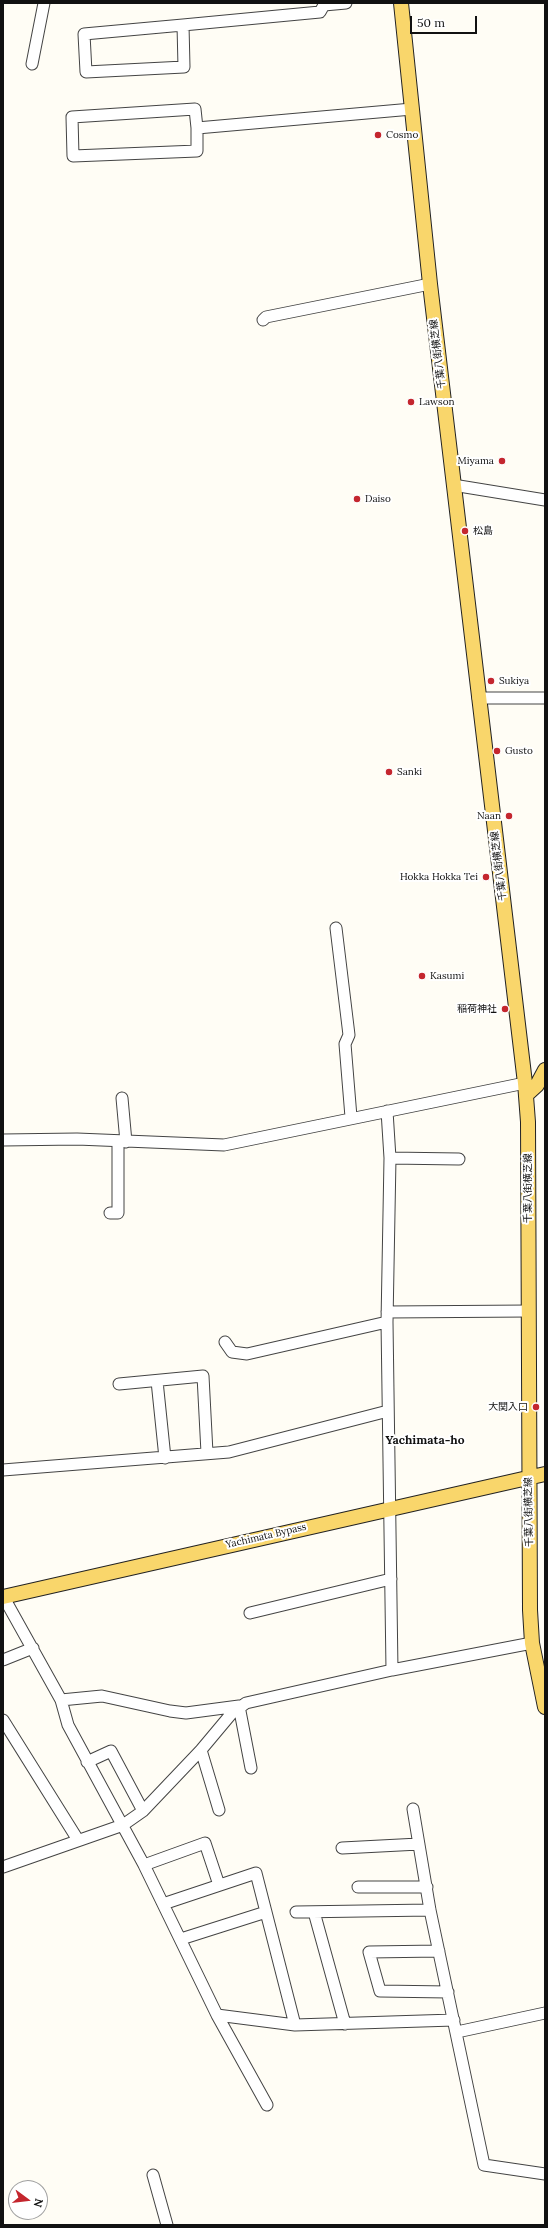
<!DOCTYPE html>
<meta charset="utf-8">
<style>
body{margin:0}
#map{position:relative;width:548px;height:2228px;overflow:hidden;background:#fffdf5;font-family:Lora,serif}
canvas{display:block}
.frame{position:absolute;inset:0;border:4px solid #111;pointer-events:none}
.north{position:absolute;left:8px;top:2180px;width:40px;height:40px;box-sizing:border-box;background:#fff;border:1px solid #a0a0a0;border-radius:50%;rotate:105deg;font-size:11px;font-weight:700;line-height:16px;text-align:center;color:#111}
.north::after{content:'';display:block;margin:auto;width:14px;height:18px;background:#c4262e;clip-path:polygon(50% 0,100% 100%,50% 72%,0 100%)}
.scale{position:absolute;left:410px;top:16px;width:67px;height:18px;box-sizing:border-box;border:2px solid #111;border-top:0;padding-left:5px;font-size:12px;line-height:14px;white-space:nowrap;color:#111;-webkit-text-stroke:3px #fff;paint-order:stroke}
</style>
<div id="map">
<canvas width="548" height="2228"></canvas>
<div class="frame"></div>
<div class="north">N</div>
<div class="scale">50 m</div>
</div>
<script>
const c = document.querySelector('canvas').getContext('2d');
c.lineJoin = 'round';
const shape = rows => new Path2D(rows.map(r => 'M' + r).join(''));
function stroke(path, color, width, dash) { c.strokeStyle = color; c.lineWidth = width; c.lineCap = dash ? 'butt' : 'round'; c.setLineDash(dash || []); c.stroke(path); }
function write(font, color, halo, rows, align = 'center') {
  c.font = font + ' Lora,"Noto Sans JP",serif'; c.lineWidth = 4; c.setLineDash([]); c.textBaseline = 'middle'; c.strokeStyle = halo; c.fillStyle = color; for (const [text, x, y, turn = 0] of rows) {
    c.save(); c.translate(x, y); c.rotate((+turn || 0) * Math.PI / 180); c.textAlign = isNaN(turn) ? turn : align; if (halo) c.strokeText(text, 0, 0); c.fillText(text, 0, 0); c.restore();
  }
}
const minor = shape([
 [183,25,184,67,86,72,84,34,183,25,320,12,324,5,346,3],
 [32,64,44,3],
 [197,128,197,151,73,156,72,117,195,109,197,128,412,109],
 [263,320,266,317,430,284],
 [453,485,545,500],
 [478,698,545,698],
 [336,928,349,1035,345,1044,351,1117],
 [122,1098,126,1142],
 [387,1111,390,1158,387,1322,392,1670],
 [3,1140,77,1139,224,1145,525,1083],
 [390,1158,459,1159],
 [110,1213,118,1213,118,1142],
 [387,1312,529,1311],
 [225,1342,232,1352,247,1354,387,1322],
 [157,1381,165,1458],
 [119,1384,203,1376,207,1453],
 [3,1470,229,1452,388,1411],
 [3,1596,61,1700,68,1725,144,1865,217,2015,267,2105],
 [250,1613,391,1579],
 [3,1660,33,1648],
 [61,1700,102,1696,170,1711,186,1713,239,1706,251,1768],
 [3,1720,78,1840],
 [201,1750,219,1810],
 [87,1762,111,1751,143,1811],
 [413,1809,430,1910,484,2165,545,2174],
 [342,1848,419,1844],
 [144,1865,205,1843,219,1885],
 [3,1867,123,1825,143,1811,201,1750,232,1713,246,1703,392,1670,532,1643],
 [358,1887,427,1887],
 [163,1904,256,1873,295,2025],
 [296,1912,430,1910],
 [314,1912,345,2024],
 [181,1939,266,1912],
 [439,1951,369,1952,380,1991,448,1992],
 [217,2015,295,2025,454,2020],
 [457,2032,545,2013],
 [153,2175,167,2225]
]);
const major = shape([
 [401,3,430,284,525,1083,528,1122,530,1610,532,1643,545,1707],
 [526,1095,537,1085,545,1070],
 [3,1597,545,1474]
]);
const markers = [
 [378,135,4,"#c4262e"],
 [411,402,4,"#c4262e"],
 [502,461,4,"#c4262e"],
 [357,499,4,"#c4262e"],
 [465,531,4,"#c4262e"],
 [491,681,4,"#c4262e"],
 [497,751,4,"#c4262e"],
 [389,772,4,"#c4262e"],
 [509,816,4,"#c4262e"],
 [486,877,4,"#c4262e"],
 [422,976,4,"#c4262e"],
 [505,1009,4,"#c4262e"],
 [536,1407,4,"#c4262e"]
];
const poiNames = [
 ["Cosmo",386,135],
 ["Lawson",419,402],
 ["Miyama",494,461,"right"],
 ["Daiso",365,499],
 ["松島",473,531],
 ["Sukiya",499,681],
 ["Gusto",505,751],
 ["Sanki",397,772],
 ["Naan",501,816,"right"],
 ["Hokka Hokka Tei",478,877,"right"],
 ["Kasumi",430,976],
 ["稲荷神社",497,1009,"right"],
 ["大関入口",528,1407,"right"]
];
const streetNames = [
 ["千葉八街横芝線",438,354,-97],
 ["千葉八街横芝線",499,866,-97],
 ["千葉八街横芝線",528,1188,-90],
 ["千葉八街横芝線",529,1512,-91],
 ["Yachimata Bypass",266,1536,-13]
];
const quarterNames = [
 ["Yachimata-ho",425,1441]
];
stroke(minor, '#444', 13);
stroke(major, '#222', 16);
stroke(minor, '#fff', 11);
stroke(major, '#f9d66b', 14);
for (const [x, y, r, color] of markers) { const dot = new Path2D(); dot.arc(x, y, r, 0, 2 * Math.PI); c.fillStyle = color; c.fill(dot); stroke(dot, '#fff', 1.5); }
write('10px', '#111', '#fff', poiNames, 'left');
write('10px', '#111', '#fff', streetNames);
write('bold 12px', '#111', '#fff', quarterNames);
</script>
